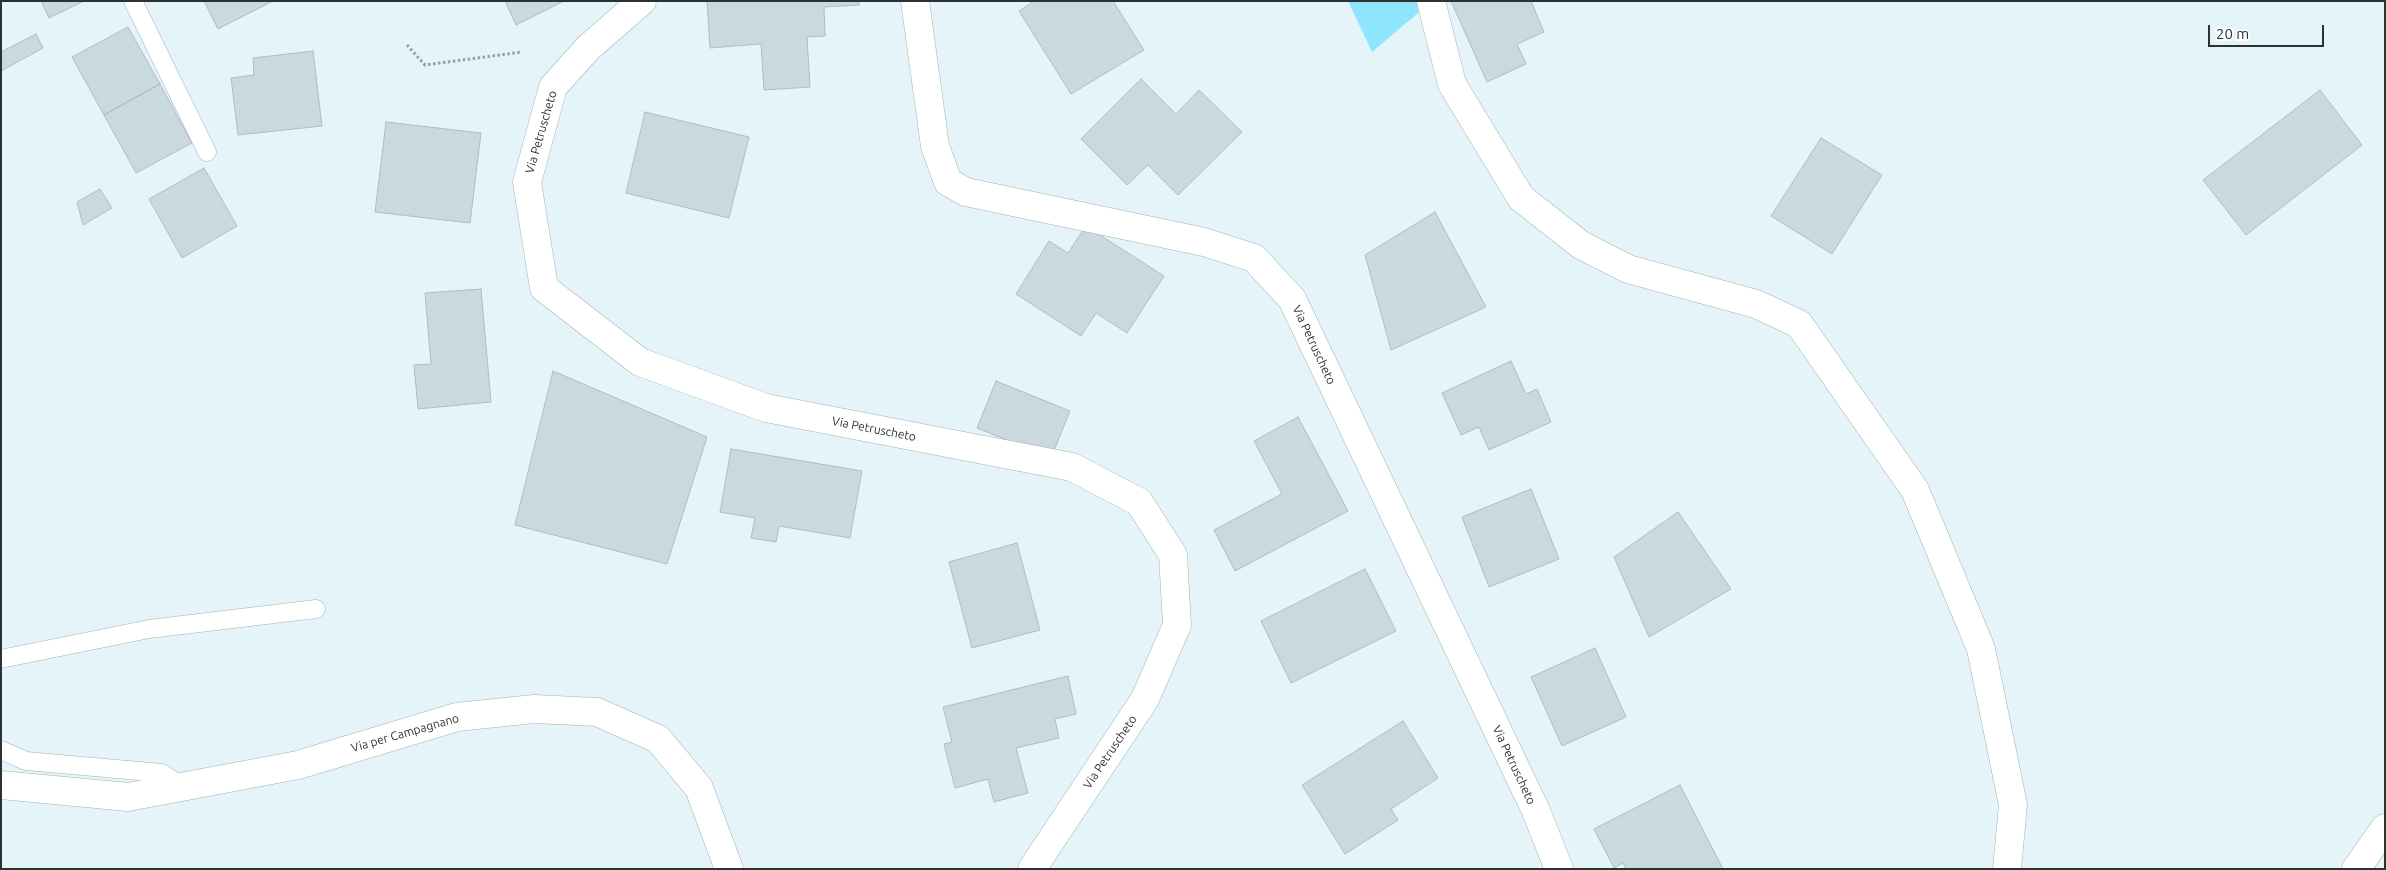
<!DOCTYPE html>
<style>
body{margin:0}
#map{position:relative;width:2386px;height:870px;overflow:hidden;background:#e4f4f9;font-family:Ubuntu,sans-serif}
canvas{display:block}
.frame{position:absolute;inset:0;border:2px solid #2c3234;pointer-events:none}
.scale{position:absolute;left:2208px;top:25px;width:116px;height:22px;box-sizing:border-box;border:2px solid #2c3234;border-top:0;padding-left:6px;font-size:15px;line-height:18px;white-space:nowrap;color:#2c3234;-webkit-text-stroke:4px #fefefe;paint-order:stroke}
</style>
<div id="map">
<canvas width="2386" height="870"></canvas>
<div class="frame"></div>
<div class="scale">20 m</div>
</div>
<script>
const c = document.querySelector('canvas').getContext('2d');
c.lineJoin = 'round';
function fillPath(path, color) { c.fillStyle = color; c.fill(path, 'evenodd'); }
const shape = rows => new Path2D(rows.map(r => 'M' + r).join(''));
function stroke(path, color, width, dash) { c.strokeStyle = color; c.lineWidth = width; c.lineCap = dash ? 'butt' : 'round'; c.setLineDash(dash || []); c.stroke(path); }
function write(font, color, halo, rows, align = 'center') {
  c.font = font + ' Ubuntu,sans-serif'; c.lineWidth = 4.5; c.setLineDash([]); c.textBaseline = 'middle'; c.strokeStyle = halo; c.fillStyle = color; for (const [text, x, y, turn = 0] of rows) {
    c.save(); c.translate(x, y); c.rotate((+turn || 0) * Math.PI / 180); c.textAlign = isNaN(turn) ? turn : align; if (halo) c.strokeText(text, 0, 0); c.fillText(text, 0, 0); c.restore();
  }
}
const green = shape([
 [1348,1,1432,1,1372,52]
]);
const building = shape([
 [41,1,84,1,49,18,41,1],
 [204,1,273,1,218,29,204,1],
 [505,1,564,1,516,25,505,1],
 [707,1,859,1,859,5,824,7,825,36,807,37,810,87,764,90,761,44,710,48,707,1],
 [1034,1,1113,1,1144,50,1071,94,1019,11,1034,1],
 [1451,1,1531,1,1544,32,1517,44,1526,64,1487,82,1451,1],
 [128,27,160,84,104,115,72,57,128,27],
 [36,34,43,48,1,71,1,52,36,34],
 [313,51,322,126,238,135,231,78,254,75,253,58,313,51],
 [1141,79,1176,114,1199,90,1242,132,1178,195,1148,165,1127,185,1081,139,1141,79],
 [160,84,192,143,136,173,104,115,160,84],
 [2320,90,2362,145,2246,235,2203,180,2320,90],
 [645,112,749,137,729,218,626,193,645,112],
 [386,122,481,133,470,223,375,212,386,122],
 [1821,138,1882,175,1832,254,1771,216,1821,138],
 [204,168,237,226,182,258,149,199,204,168],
 [100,189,112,208,83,225,77,202,100,189],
 [1435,212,1486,307,1391,350,1365,255,1435,212],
 [1086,226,1164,276,1127,333,1096,313,1081,336,1016,294,1049,241,1068,253,1086,226],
 [481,289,491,402,418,409,414,365,431,364,425,293,481,289],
 [1511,361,1526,394,1537,389,1551,422,1489,450,1479,427,1461,435,1442,393,1511,361],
 [553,371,707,437,667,564,515,525,553,371],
 [996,381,1070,411,1051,458,977,428,996,381],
 [1298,417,1348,511,1235,571,1214,530,1282,494,1254,441,1298,417],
 [731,449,862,471,850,538,779,526,776,542,751,538,755,518,720,512,731,449],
 [1531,489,1559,559,1489,587,1462,517,1531,489],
 [1678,512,1731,589,1649,637,1614,557,1678,512],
 [1017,543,1040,630,972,648,949,562,1017,543],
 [1365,569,1396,631,1291,683,1261,621,1365,569],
 [1595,648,1626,717,1562,746,1531,677,1595,648],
 [1068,676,1076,714,1055,719,1059,738,1016,748,1028,793,994,802,988,779,955,788,944,744,952,742,943,707,1068,676],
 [1403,721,1438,778,1391,809,1398,820,1345,854,1302,785,1403,721],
 [1680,785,1723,869,1626,869,1623,863,1614,868,1594,829,1680,785]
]);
const path = shape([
 [407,45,425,65,522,52]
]);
const service = shape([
 [133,1,207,152],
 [1,659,149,629,316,609],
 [1,750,26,761,162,773,183,787]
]);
const minor = shape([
 [642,1,588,48,553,87,527,182,544,288,640,362,766,408,1072,467,1139,502,1173,555,1177,625,1145,699,1032,869],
 [915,1,935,146,948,182,966,192,1204,242,1254,258,1292,299,1536,811,1559,869],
 [1431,1,1452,84,1521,198,1581,245,1628,269,1756,304,1799,324,1915,490,1981,649,2013,805,2007,869],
 [2356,869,2385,828]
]);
const tertiary = shape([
 [1,785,128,797,298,765,457,717,534,709,597,712,658,739,699,788,729,869]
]);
const streetNames = [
 ["Via Petruscheto",541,132,-74],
 ["Via Petruscheto",1314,345,65],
 ["Via Petruscheto",874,429,11],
 ["Via per Campagnano",405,733,-16],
 ["Via Petruscheto",1110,752,-56],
 ["Via Petruscheto",1514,765,65]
];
fillPath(green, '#90e5fe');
fillPath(building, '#c9d9de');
stroke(building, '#aebdc2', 1);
stroke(service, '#a2b2b6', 19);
stroke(minor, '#a2b2b6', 29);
stroke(tertiary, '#a2b2b6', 29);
stroke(path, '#94a0a4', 3, [2.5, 2.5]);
stroke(service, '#fff', 18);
stroke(minor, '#fff', 28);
stroke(tertiary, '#fff', 28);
write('12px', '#2c3234', '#fefefe', streetNames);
</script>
